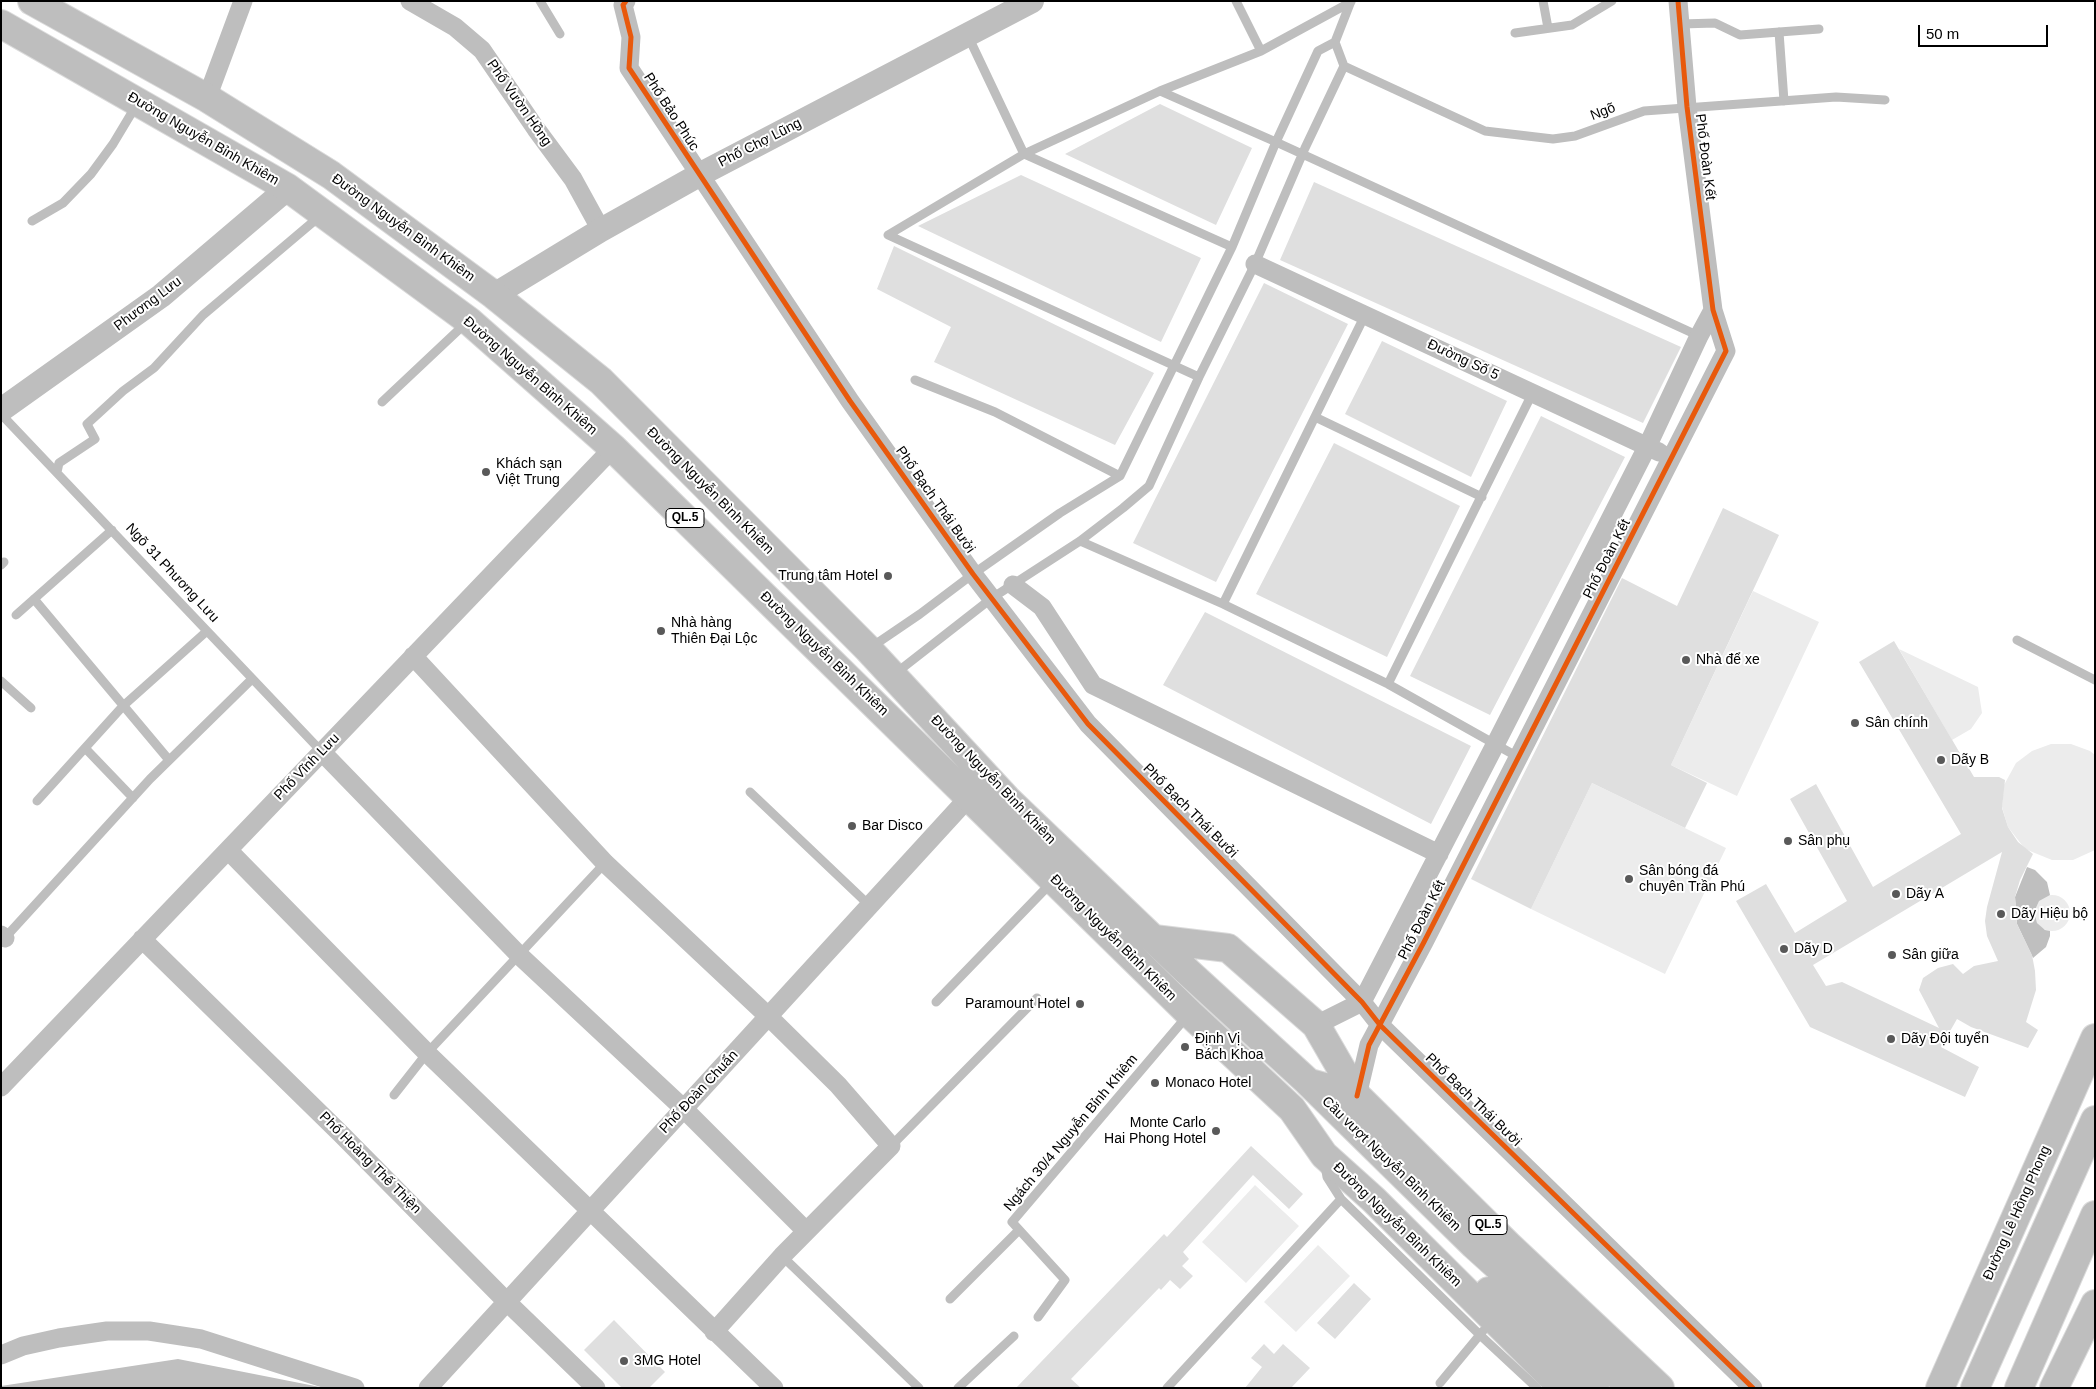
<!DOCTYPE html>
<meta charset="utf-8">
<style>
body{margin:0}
#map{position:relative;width:2096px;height:1389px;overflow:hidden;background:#fff;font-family:Helvetica,sans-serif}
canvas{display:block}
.frame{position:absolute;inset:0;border:2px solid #000;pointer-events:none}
.scale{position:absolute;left:1918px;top:25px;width:130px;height:22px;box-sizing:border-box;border:2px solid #000;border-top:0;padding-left:6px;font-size:15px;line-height:18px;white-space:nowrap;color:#000;-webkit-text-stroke:4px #fff;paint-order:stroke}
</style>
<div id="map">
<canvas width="2096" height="1389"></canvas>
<div class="frame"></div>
<div class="scale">50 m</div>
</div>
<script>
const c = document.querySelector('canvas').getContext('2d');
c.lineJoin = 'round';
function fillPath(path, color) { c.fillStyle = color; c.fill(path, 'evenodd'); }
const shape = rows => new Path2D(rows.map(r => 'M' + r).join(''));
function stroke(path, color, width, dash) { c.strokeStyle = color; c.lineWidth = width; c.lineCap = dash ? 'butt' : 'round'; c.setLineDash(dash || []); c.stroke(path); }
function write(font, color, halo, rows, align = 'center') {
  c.font = font + ' Helvetica,sans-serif'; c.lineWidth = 4; c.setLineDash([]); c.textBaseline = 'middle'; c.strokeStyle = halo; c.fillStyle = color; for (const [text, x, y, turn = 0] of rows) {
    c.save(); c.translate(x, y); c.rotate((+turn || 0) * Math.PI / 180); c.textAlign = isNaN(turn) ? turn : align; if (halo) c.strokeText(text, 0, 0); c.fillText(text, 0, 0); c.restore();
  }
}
const green = shape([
 [1753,591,1819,622,1737,796,1671,765],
 [1899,649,1978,687,1982,713,1971,729,1952,740],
 [2051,744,2071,744,2090,751,2095,755,2095,850,2073,860,2052,860,2025,849,2008,827,2002,807,2004,785,2016,763,2032,751],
 [1592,783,1726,848,1665,974,1531,909],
 '2034 913a18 18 0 1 1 36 0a18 18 0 1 1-36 0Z',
 [1255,1185,1299,1226,1246,1283,1202,1242],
 [1318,1245,1350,1276,1296,1332,1264,1302]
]);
const water = shape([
 [2027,867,2035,870,2047,882,2050,895,2039,901,2034,912,2037,923,2045,930,2050,931,2050,936,2046,947,2033,958,2017,924,2015,897],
 [178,1359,325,1388,1,1388,1,1386]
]);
const building = shape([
 [1160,104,1252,148,1216,225,1065,154],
 [1021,175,1201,258,1161,342,918,226],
 [1314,182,1681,347,1643,423,1280,260],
 [894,246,1154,373,1115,445,934,362,951,327,877,289],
 [1264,283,1348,324,1216,582,1133,543],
 [1382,341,1507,401,1471,477,1345,414],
 [1541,416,1625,457,1490,715,1410,676],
 [1334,443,1460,506,1387,657,1256,594],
 [1723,508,1779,535,1671,765,1707,783,1685,828,1592,783,1531,909,1471,879,1622,578,1677,606],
 [1205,612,1471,746,1431,824,1163,685],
 [1894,641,1974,777,1999,777,2005,780,2002,808,2008,827,2018,842,2033,854,2020,880,2015,897,2017,924,2032,955,2035,971,2036,990,2026,1022,2038,1030,2028,1048,1971,1027,1957,1019,1941,1047,1979,1067,1965,1097,1810,1027,1736,901,1766,884,1795,933,1847,901,1790,799,1816,784,1873,887,1961,834,1859,662],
 [2002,852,1987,907,1985,921,1987,936,1998,961,1974,966,1963,974,1953,964,1938,968,1923,978,1919,990,1939,1028,1842,982,1826,986,1813,965],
 [1251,1146,1303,1194,1289,1209,1253,1175,1183,1252,1189,1259,1182,1266,1193,1276,1180,1289,1170,1280,1161,1290,1159,1288,1071,1379,1081,1388,1016,1388,1164,1234,1167,1237],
 [1354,1283,1371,1299,1335,1339,1317,1323],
 [614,1320,665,1372,649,1388,622,1388,584,1350],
 [1264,1344,1274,1354,1283,1344,1310,1368,1291,1388,1245,1388,1262,1367,1251,1358]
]);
const service = shape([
 [540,1,560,34],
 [1236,1,1261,51],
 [1543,1,1548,28],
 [1681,24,1715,23,1740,35,1819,29],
 [1779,32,1784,101],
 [1515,33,1572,25,1612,1],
 [968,36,1024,154,1232,247],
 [1344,66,1485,131,1553,139,1575,136,1644,111,1836,97,1885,100],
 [1160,91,1276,142,1699,336],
 [32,221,63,203,91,174,113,144,137,104],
 [888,235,1024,154,1160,91,1261,51,1351,2],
 [888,235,1199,377],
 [915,380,995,412,1120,476],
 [382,402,467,322],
 [1,414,322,752],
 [1315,417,1482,497],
 [57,472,59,463,95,439,87,424,98,414,123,391,154,368,203,315,320,216],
 [1080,541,1223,604,1388,684,1518,757],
 [1,565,4,562],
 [34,599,169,760],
 [1223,604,1365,315],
 [16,615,112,530],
 [2017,640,2095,680],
 [870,648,920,614,973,574,1060,513,1120,476,1232,247,1276,142,1318,51,1335,42,1351,1],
 [896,673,992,598,1080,541,1123,508,1149,486,1199,377,1255,264,1305,148,1344,66,1335,42],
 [1,681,31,708],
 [1388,684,1533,392],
 [85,748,133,798],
 [750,792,870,906],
 [37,801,123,706,207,631],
 [3,940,150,779,252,679],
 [936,1002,1052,882],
 [394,1095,427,1053,605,863],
 [891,1146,1037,998],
 [1325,1165,1327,1177,1341,1199,1480,1335,1537,1388],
 [782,1256,919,1388],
 [950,1299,1019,1230],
 [1038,1317,1065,1280,1012,1222,1188,1015],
 [1440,1383,1483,1331],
 [958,1388,1014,1336],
 [1167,1388,1341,1199]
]);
const minor = shape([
 [410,1,455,27,482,50,536,129,573,179,601,230],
 [626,1,623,5,631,37,629,68,850,401,973,574,1088,724,1362,1002,1380,1025,1753,1388],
 [207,98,243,1],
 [1255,264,1659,452],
 [1013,585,1042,607,1093,685,1439,854],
 [413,656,605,863,769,1017,838,1085,891,1146,782,1256,714,1332],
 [322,752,519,955,684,1109,806,1231],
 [228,850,427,1053,774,1388],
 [1,935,5,938],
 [142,939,341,1134,507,1302,596,1388],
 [1316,1025,1362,1002,1495,745,1647,447,1699,336,1713,310],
 [1,1087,613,448],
 [1357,1096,1369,1045,1424,942,1726,351,1713,310,1687,107,1678,1],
 [1,1355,23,1346,59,1338,107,1331,149,1331,201,1339,355,1388],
 [428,1388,970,796]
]);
const tertiary = shape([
 [494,295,601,230,699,175,1032,1],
 [1,410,161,296,288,188]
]);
const primary = shape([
 [1940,1388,2095,1038],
 [1975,1388,2095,1120],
 [2019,1388,2095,1215],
 [2054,1388,2095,1304]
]);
const trunk = shape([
 [32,1,207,98,331,175,494,295,601,381,868,649,1007,799,1188,972,1307,1081,1474,1245,1632,1388],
 [1,24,288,188,469,321,613,448,1189,1013,1292,1109,1324,1155,1374,1200,1563,1388],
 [1154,939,1228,948,1316,1025,1357,1096],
 [1310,1083,1357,1096,1508,1245,1660,1388],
 [1489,1291,1595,1388]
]);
const cycleway = shape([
 [626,1,623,5,631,37,629,68,850,401,973,574,1088,724,1362,1002,1380,1025,1753,1388],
 [1357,1096,1369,1045,1424,942,1726,351,1713,310,1687,107,1678,1]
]);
const markers = [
 [486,472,5,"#595959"],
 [888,576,5,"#595959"],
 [661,631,5,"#595959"],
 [1686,660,5,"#595959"],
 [1855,723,5,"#595959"],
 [1941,760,5,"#595959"],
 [852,826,5,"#595959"],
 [1788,841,5,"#595959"],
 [1629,879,5,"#595959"],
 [1896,894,5,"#595959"],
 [2001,914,5,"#595959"],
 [1784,949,5,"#595959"],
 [1892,955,5,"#595959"],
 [1080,1004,5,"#595959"],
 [1891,1039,5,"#595959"],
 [1185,1047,5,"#595959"],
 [1155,1083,5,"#595959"],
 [1216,1131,5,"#595959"],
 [624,1361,5,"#595959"]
];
const shields = [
 [685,518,38],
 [1488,1225,38]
];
const shieldNames = [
 ["QL.5",685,518],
 ["QL.5",1488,1225]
];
const streetNames = [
 ["Phố Vườn Hồng",519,103,55],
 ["Phố Bảo Phúc",671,112,57],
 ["Ngõ",1603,112,-21],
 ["Đường Nguyễn Bỉnh Khiêm",203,139,30],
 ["Phố Chợ Lũng",760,143,-27],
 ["Phố Đoàn Kết",1705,157,83],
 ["Đường Nguyễn Bình Khiêm",403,228,36],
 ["Phương Lưu",148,304,-37],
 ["Đường Số 5",1463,360,25],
 ["Đường Nguyễn Bỉnh Khiêm",530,376,41],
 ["Đường Nguyễn Bình Khiêm",710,491,45],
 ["Phố Bạch Thái Bưởi",935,500,55],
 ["Phố Đoàn Kết",1607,559,-63],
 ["Ngõ 31 Phương Lưu",172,573,47],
 ["Đường Nguyễn Bỉnh Khiêm",824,654,44],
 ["Phố Vĩnh Lưu",307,767,-46],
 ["Đường Nguyễn Bình Khiêm",993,780,46],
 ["Phố Bạch Thái Bưởi",1190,811,45],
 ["Phố Đoàn Kết",1422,920,-63],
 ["Đường Nguyễn Bỉnh Khiêm",1113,938,45],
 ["Phố Đoàn Chuẩn",699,1092,-47],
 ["Phố Bạch Thái Bưởi",1473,1100,44],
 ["Ngách 30/4 Nguyễn Bỉnh Khiêm",1071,1133,-50],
 ["Phố Hoàng Thế Thiện",370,1163,45],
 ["Cầu vượt Nguyễn Bỉnh Khiêm",1391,1164,44],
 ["Đường Lê Hồng Phong",2017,1213,-66],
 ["Đường Nguyễn Bỉnh Khiêm",1397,1225,44]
];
const poiNames = [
 ["Khách sạn",496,464],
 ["Việt Trung",496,480],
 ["Trung tâm Hotel",878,576,"right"],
 ["Nhà hàng",671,623],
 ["Thiên Đại Lộc",671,639],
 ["Nhà để xe",1696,660],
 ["Sân chính",1865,723],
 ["Dãy B",1951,760],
 ["Bar Disco",862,826],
 ["Sân phụ",1798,841],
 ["Sân bóng đá",1639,871],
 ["chuyên Trần Phú",1639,887],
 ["Dãy A",1906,894],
 ["Dãy Hiệu bộ",2011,914],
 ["Dãy D",1794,949],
 ["Sân giữa",1902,955],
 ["Paramount Hotel",1070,1004,"right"],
 ["Định Vị",1195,1039],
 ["Bách Khoa",1195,1055],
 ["Dãy Đội tuyển",1901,1039],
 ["Monaco Hotel",1165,1083],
 ["Monte Carlo",1206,1123,"right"],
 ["Hai Phong Hotel",1206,1139,"right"],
 ["3MG Hotel",634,1361]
];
fillPath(green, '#ececec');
fillPath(water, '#bfbfbf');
fillPath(building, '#dfdfdf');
stroke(primary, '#dbdbdb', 30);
stroke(trunk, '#dbdbdb', 30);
stroke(service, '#bebebe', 9);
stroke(minor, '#bebebe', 19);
stroke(tertiary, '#bebebe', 24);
stroke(primary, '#bebebe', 28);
stroke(trunk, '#bebebe', 28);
stroke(cycleway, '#e8590c', 5);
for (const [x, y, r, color] of markers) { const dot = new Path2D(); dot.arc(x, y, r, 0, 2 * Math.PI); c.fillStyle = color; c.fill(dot); stroke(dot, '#fff', 2); }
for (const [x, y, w] of shields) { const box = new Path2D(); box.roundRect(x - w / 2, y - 9.5, w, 19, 4); c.fillStyle = '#fff'; c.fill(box); stroke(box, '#000', 1); }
write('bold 12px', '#000', null, shieldNames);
write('14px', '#000', '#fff', streetNames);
write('14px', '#000', '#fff', poiNames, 'left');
</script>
